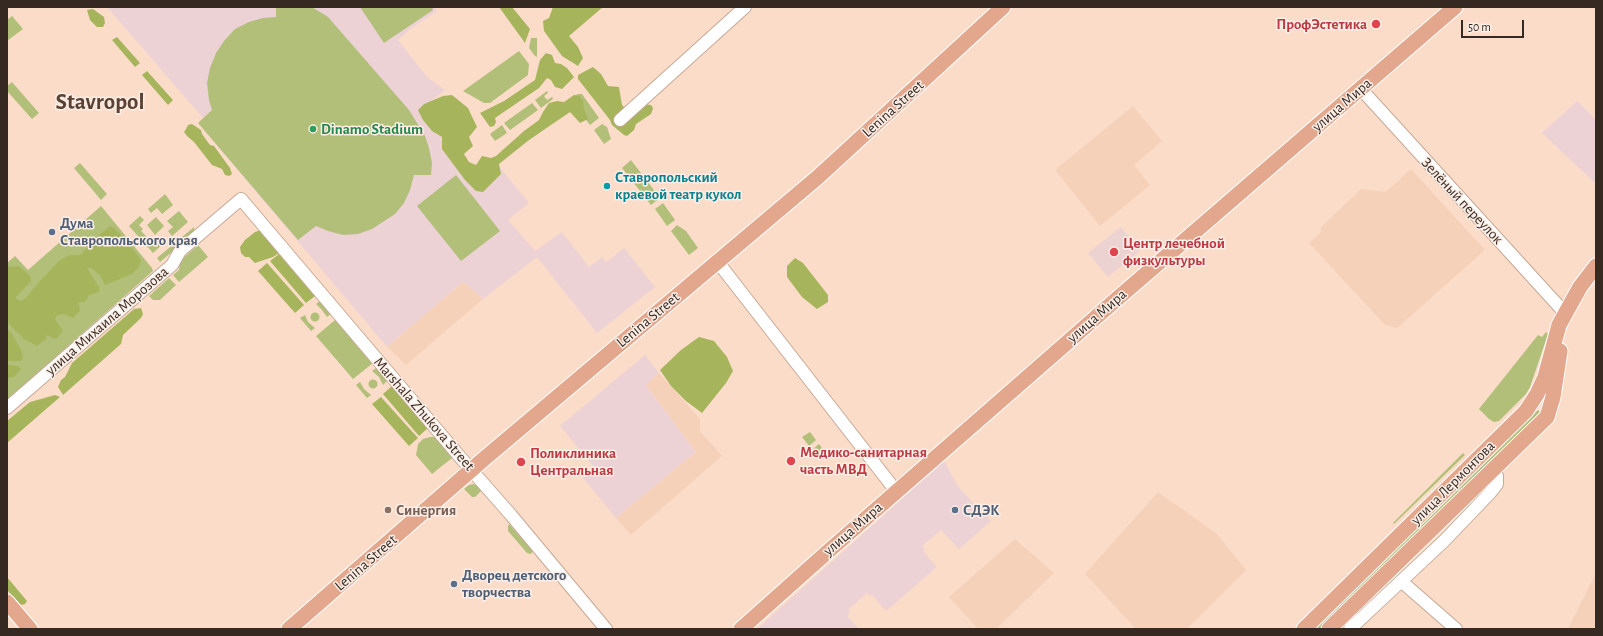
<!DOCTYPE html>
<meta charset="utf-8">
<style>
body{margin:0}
#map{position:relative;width:1603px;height:636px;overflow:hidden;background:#fbdcc9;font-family:"Alegreya Sans",sans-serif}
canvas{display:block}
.frame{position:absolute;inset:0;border:8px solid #352922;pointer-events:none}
.scale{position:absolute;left:1461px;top:20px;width:63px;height:18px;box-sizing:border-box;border:2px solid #352922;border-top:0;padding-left:5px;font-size:12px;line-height:14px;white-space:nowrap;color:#352922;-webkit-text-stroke:3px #faeee6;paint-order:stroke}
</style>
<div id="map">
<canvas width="1603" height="636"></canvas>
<div class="frame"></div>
<div class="scale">50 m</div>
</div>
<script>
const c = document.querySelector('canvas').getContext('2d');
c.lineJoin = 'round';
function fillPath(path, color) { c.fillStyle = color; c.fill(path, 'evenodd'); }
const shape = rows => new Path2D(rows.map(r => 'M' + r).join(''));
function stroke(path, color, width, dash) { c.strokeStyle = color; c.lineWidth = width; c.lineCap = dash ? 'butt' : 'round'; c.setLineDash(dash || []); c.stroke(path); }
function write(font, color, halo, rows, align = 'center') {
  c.font = font + ' "Alegreya Sans",sans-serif'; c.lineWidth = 3; c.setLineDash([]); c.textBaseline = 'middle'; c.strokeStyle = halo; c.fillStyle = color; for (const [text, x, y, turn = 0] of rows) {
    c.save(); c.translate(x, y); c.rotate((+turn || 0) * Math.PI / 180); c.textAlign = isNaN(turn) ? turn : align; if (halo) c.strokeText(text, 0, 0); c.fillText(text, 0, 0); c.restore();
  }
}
const commercial = shape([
 [107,7,434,7,437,11,409,30,398,40,427,77,445,90,420,110,477,182,498,165,529,203,508,220,535,251,562,232,589,267,602,257,607,262,624,248,655,287,597,333,537,257,483,299,463,282,387,347,198,123,203,118],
 [1577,101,1596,120,1596,184,1542,133],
 [645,355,659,373,646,385,696,452,616,518,583,478,595,468,560,426],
 [944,461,959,488,991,521,959,549,941,530,922,546,925,549,923,551,937,567,886,611,872,595,870,596,867,593,848,610,850,612,847,616,859,629,757,629]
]);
const built = shape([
 [1133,106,1162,141,1134,165,1150,185,1100,226,1055,170],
 [1411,169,1485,250,1397,328,1385,325,1309,243,1321,232,1321,227,1361,189,1386,192],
 [463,282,483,299,406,365,387,347],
 [659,373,700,419,700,431,722,456,631,535,616,518,696,452,646,385],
 [1158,492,1217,534,1246,570,1187,629,1136,629,1085,574],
 [1015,539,1054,573,996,629,978,629,949,597],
 [1596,573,1596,629,1568,629]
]);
const medical = shape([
 [1121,227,1140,251,1108,277,1088,253]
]);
const green = shape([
 [276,7,312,7,328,17,409,110,425,136,429,148,432,163,431,175,414,175,410,190,404,203,395,214,372,229,358,234,343,235,328,231,316,226,298,240,198,123,212,110,209,100,207,83,210,68,216,53,224,41,235,29,249,22,263,18,276,17],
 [360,7,432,7,433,10,384,43],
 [12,16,23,29,7,41,7,20],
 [531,38,537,38,537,57,534,55,529,48],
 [519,51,529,64,528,75,490,103,484,103,463,91],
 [12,82,39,113,32,119,7,91,7,86],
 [547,91,548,93,544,96,547,100,552,97,553,99,541,108,535,100],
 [578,94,582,94,599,118,590,125,570,99],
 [532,103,538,110,510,130,504,123],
 [602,124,607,127,611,139,604,144,594,130],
 [502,125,507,133,495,141,490,134],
 [631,160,660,198,651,205,622,168],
 [80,163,107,194,101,200,74,168],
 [456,175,500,231,461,261,417,206],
 [165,194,173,205,162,214,157,208,151,213,148,209],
 [663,203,675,220,667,226,655,209],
 [101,206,152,268,153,271,7,400,7,263,15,256,28,270],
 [179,211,188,222,172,236,168,231,173,227,167,221],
 [140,216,144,220,139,225,143,229,141,231,150,240,152,239,155,243,160,238,164,243,153,253,129,226],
 [156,217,164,226,155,235,147,225],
 [677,225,686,231,698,248,689,255,671,231],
 [194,227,194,232,192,235,160,262,157,258],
 [198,245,208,257,179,282,173,275,179,270,180,261],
 [169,278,176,285,160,300,153,300,149,296],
 [320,301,331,314,327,317,322,310,316,304],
 '310.5 317a4.5 4.5 0 1 1 9 0a4.5 4.5 0 1 1-9 0Z',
 [305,315,308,322,315,328,311,331,300,318],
 [335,320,373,363,353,379,316,336],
 [1546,332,1548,334,1530,387,1526,394,1499,421,1494,422,1489,419,1479,409,1538,335,1542,337],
 [376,368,387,381,383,385,379,377,372,371],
 '368.5 384a4.5 4.5 0 1 1 9 0a4.5 4.5 0 1 1-9 0Z',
 [360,382,364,389,371,395,367,398,356,385],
 [1538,410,1540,412,1378,572,1320,629,1314,629],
 [810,432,816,440,809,446,802,437],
 [430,437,435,437,452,458,432,474,416,455,418,444,423,439],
 [819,444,825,452,818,457,812,450],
 [1463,453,1465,455,1394,524,1393,523],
 [474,484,482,490,475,497,472,497,464,489,469,485],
 [509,524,533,551,531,554,527,553,508,531,508,526]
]);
const forest = shape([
 [499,7,512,7,530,29,525,43],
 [553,7,603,7,569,36,578,47,583,58,578,66,562,56,544,31,543,21,549,18],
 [93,9,104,17,105,23,103,27,97,27,90,20,87,10],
 [117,37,140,63,135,67,112,40],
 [546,53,552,55,555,63,561,64,567,68,574,77,562,89,555,87,551,80,547,78,539,88,495,118,496,122,494,126,490,127,480,113,504,101,535,80,540,60],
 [593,67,601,74,608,86,619,87,622,105,625,108,642,104,651,105,653,108,651,114,636,124,634,130,627,136,624,135,612,125,610,120,578,79,578,75],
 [147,71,173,100,168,105,142,75],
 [452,95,468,108,477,127,469,137,473,146,464,154,469,162,476,165,482,156,491,158,496,156,524,131,539,120,543,112,549,103,557,101,564,102,574,95,579,96,583,101,584,109,588,119,580,123,570,112,529,140,499,164,501,174,483,192,476,191,465,180,442,149,442,137,432,131,423,120,418,110,424,104,443,96],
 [192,124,201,130,202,134,210,145,214,146,230,168,232,174,229,176,225,175,222,169,212,165,194,142,187,136,184,132,186,129,188,125],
 [110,226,115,229,125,239,141,260,139,267,132,274,105,285,100,275,91,268,87,268,99,287,99,292,89,295,85,302,78,302,80,310,77,314,73,318,64,314,57,315,55,319,63,331,56,339,46,335,46,339,37,346,24,339,9,324,7,315,7,267,19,266,30,276,31,281,15,298,21,301,26,298,38,283,60,260,70,255,81,255,92,241],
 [261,230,282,251,273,257,255,263,249,257,245,257,241,253,240,247,245,240,255,232],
 [279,254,315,296,306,303,270,261],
 [795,258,803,263,828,295,828,302,817,309,802,297,787,277,787,266],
 [267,263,304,305,295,313,258,271],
 [141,308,143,314,141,318,123,335,121,344,63,395,58,387,61,380,65,377,72,363,134,309],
 [7,329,12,334,21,350,23,358,21,361,7,361],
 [699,337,714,341,727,357,733,371,726,383,702,413,686,401,671,386,660,370,681,350],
 [7,365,18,366,21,369,14,377,7,378],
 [392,386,428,428,419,436,383,394],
 [55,395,60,397,7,443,7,421,30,402],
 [381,397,418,438,409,446,372,404],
 [7,577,27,601,25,604,21,605,7,590]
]);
const minor = shape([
 [1361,89,1565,313],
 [620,120,745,7],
 [717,261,896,491],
 [7,408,172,265,180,251,241,199,460,457,511,515,606,629],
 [1401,581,1456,629],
 [1350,629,1444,541,1490,493,1497,484,1497,476,1494,468]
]);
const major = shape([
 [7,602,30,629],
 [289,629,485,458,818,177,1003,7],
 [741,629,824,555,1118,298,1455,7],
 [1304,629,1526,411,1537,394,1545,377,1559,325,1580,287,1596,266],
 [1329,629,1547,417,1553,397,1560,351]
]);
const markers = [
 [1376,24,5,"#e0444e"],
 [313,129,4,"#2e9e5b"],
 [607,186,4,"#0f9aa8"],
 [52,232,4,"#5c6f8a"],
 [1114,252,5,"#e0444e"],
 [791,461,5,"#e0444e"],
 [521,462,5,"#e0444e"],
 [388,510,4,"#8d6e63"],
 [955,510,4,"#5c6f8a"],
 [454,584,4,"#5c6f8a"]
];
const healthNames = [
 ["ПрофЭстетика",1367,24,"right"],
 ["Центр лечебной",1123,243],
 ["физкультуры",1123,260],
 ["Медико-санитарная",800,452],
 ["часть МВД",800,469],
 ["Поликлиника",530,453],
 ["Центральная",530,470]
];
const streetNames = [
 ["улица Мира",1342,105,-41],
 ["Lenina Street",893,109,-42],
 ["Зелёный переулок",1462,201,47],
 ["улица Мира",1097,316,-41],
 ["Lenina Street",648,320,-40],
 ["улица Михаила Морозова",107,321,-41],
 ["Marshala Zhukova Street",424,414,49],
 ["улица Лермонтова",1453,483,-45],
 ["улица Мира",853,529,-41],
 ["Lenina Street",366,563,-41]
];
const leisureNames = [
 ["Dinamo Stadium",321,129]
];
const cultureNames = [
 ["Ставропольский",615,177],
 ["краевой театр кукол",615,194]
];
const serviceNames = [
 ["Дума",60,223],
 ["Ставропольского края",60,240],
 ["СДЭК",963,510],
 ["Дворец детского",462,575],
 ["творчества",462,592]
];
const educationNames = [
 ["Синергия",396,510]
];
const townNames = [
 ["Stavropol",100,102]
];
fillPath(commercial, '#edd2d5');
fillPath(built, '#f6d1b9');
fillPath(medical, '#edd2d2');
fillPath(green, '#b2bf79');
fillPath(forest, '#a6b55b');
stroke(minor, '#c6a996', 14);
stroke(major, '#fff', 17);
stroke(minor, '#fff', 12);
stroke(major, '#e2a78c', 15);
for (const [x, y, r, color] of markers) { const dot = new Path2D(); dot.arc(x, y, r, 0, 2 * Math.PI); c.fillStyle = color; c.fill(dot); stroke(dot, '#faeee6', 1.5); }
write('bold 15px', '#be3a42', '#faeee6', healthNames, 'left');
write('15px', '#352922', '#faeee6', streetNames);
write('bold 15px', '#27864d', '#faeee6', leisureNames, 'left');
write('bold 15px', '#0d838f', '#faeee6', cultureNames, 'left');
write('bold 15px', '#4e5e75', '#faeee6', serviceNames, 'left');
write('bold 15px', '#785e54', '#faeee6', educationNames, 'left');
write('bold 23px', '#5a4131', '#faeee6', townNames);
</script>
